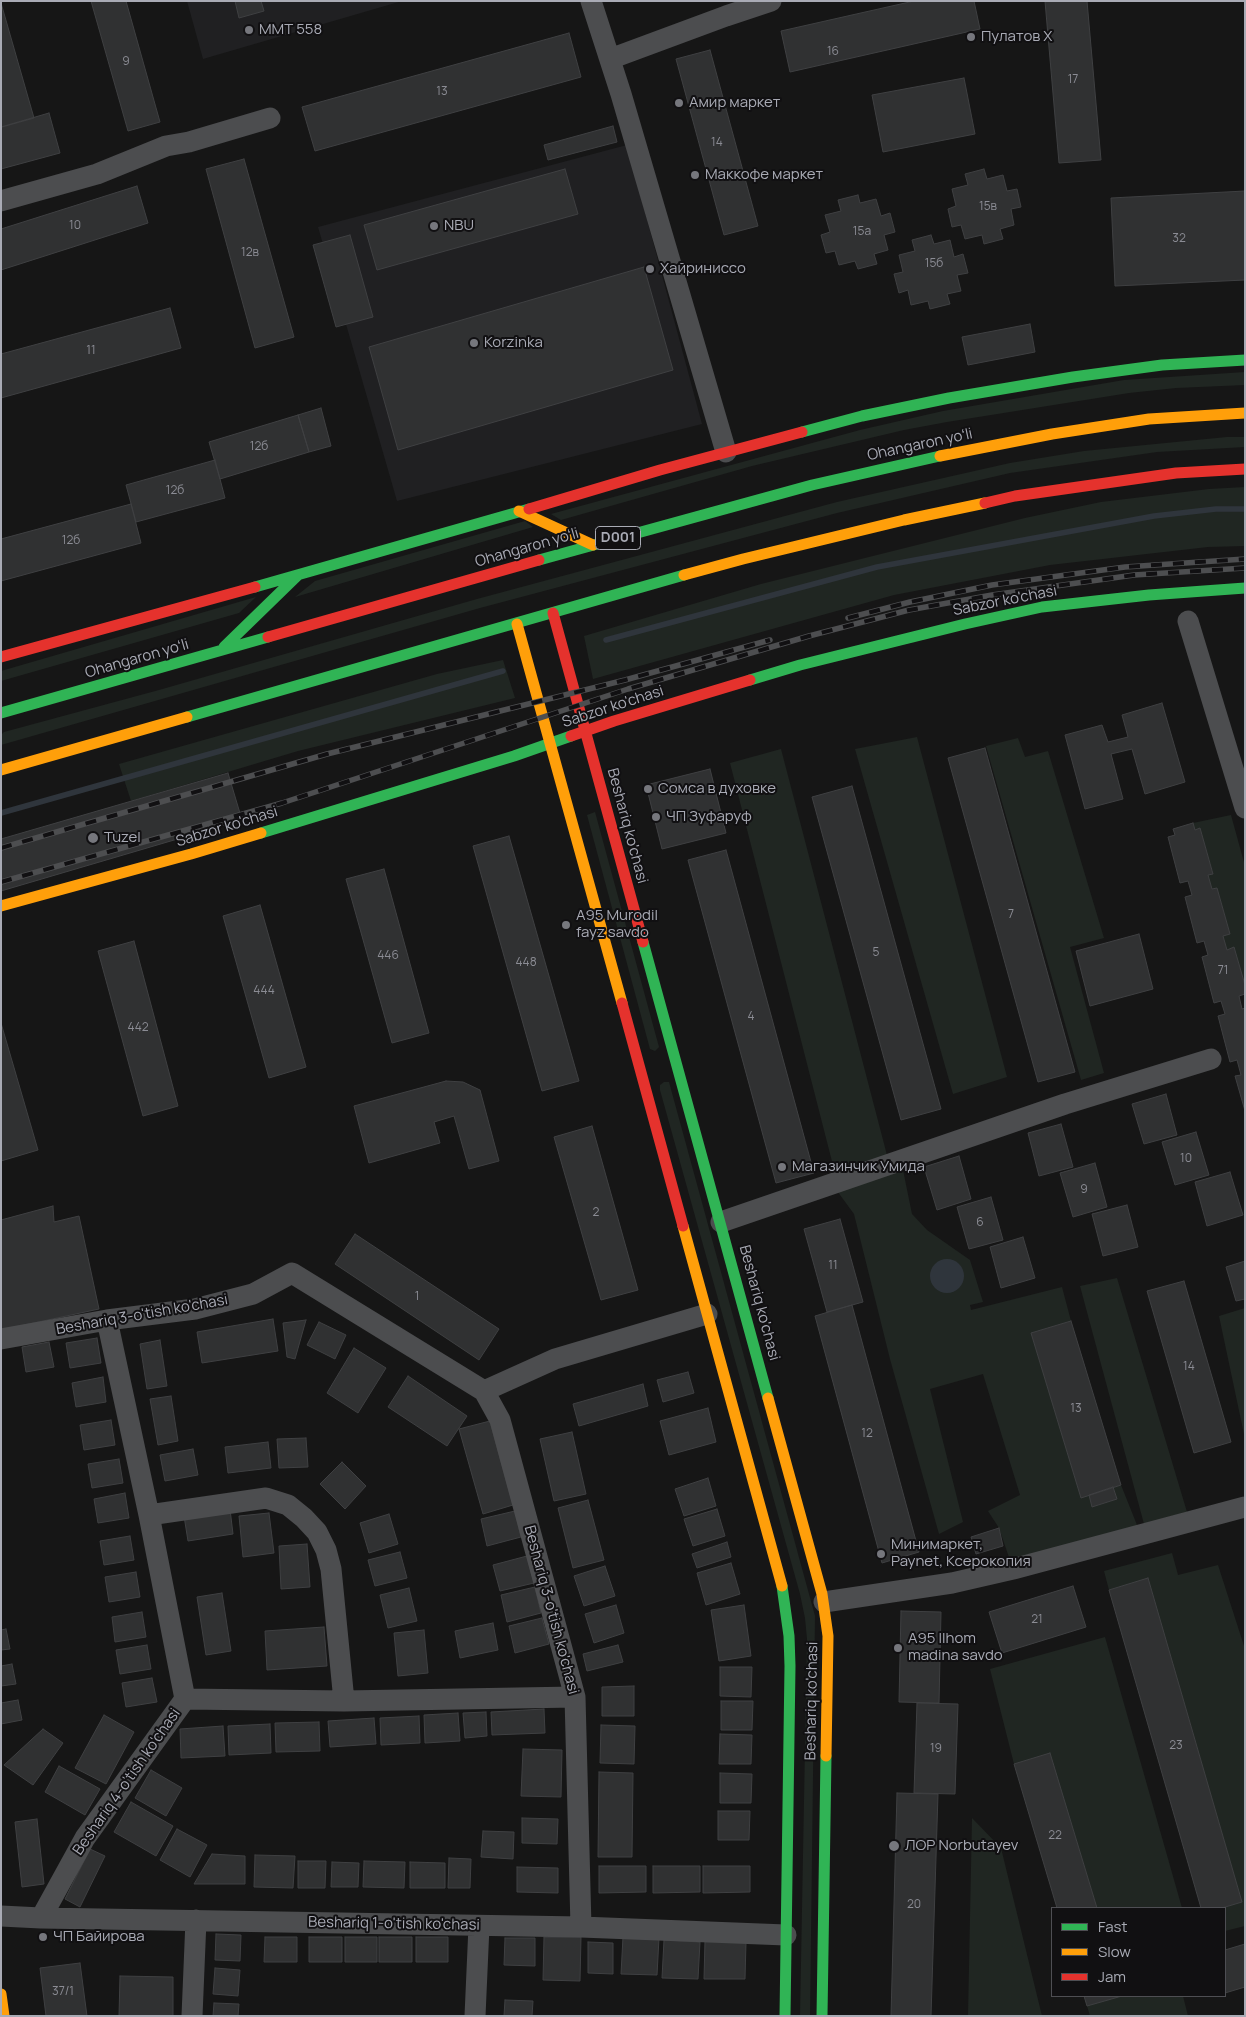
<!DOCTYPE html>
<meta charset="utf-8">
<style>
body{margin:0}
#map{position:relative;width:1246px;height:2017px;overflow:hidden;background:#161616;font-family:Manrope,sans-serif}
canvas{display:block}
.frame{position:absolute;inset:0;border:2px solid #a9abb5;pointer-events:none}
.legend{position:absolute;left:1051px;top:1907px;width:175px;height:90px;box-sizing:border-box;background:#111012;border:1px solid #4e4e53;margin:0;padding:6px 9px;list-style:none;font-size:15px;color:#a9abb5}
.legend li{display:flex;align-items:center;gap:10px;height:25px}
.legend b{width:25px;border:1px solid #4e4e53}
</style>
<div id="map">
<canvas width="1246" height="2017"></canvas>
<div class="frame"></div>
<ul class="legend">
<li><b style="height:6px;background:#30b455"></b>Fast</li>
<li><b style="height:6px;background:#ff9f0a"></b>Slow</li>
<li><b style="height:6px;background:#e5322d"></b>Jam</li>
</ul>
</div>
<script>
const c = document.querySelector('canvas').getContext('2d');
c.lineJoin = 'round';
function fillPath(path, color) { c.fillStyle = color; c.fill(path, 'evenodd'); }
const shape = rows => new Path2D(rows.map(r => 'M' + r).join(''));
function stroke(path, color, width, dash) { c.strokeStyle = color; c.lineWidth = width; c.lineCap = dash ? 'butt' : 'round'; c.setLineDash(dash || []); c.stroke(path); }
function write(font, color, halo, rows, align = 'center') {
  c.font = font + ' Manrope,sans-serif'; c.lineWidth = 4; c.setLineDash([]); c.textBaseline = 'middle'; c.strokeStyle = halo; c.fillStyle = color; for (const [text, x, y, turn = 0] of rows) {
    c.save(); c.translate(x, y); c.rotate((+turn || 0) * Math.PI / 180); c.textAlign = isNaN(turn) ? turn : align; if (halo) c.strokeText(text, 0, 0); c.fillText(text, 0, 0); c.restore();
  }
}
const built = shape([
 [187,1,402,1,203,59],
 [627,145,702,424,397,501,318,227]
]);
const green = shape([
 [1245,372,1245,385,1176,388,1129,393,947,422,904,430,752,466,561,520,551,514,860,430,943,411,1124,380],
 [1227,437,1245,437,1245,447,1157,452,1010,473,837,513,480,608,1,745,1,735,4,732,159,690,477,599,837,502,1010,463,1084,451],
 [1245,487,1245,546,1208,547,1050,565,894,595,593,679,584,636,761,584,1025,518,1101,502,1209,489],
 [525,521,533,527,295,597,315,581],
 [256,597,239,613,1,681,1,671],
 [503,660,515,698,298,751,131,801,119,764,437,674],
 [917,737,1007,1077,953,1094,855,749],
 [1018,738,1025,757,1048,751,1104,938,1070,947,1104,1073,1081,1080,986,746],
 [781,749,888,1159,836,1177,730,763],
 [595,812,659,1047,655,1051,650,1049,587,815],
 [1231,815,1245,866,1245,985,1234,948,1227,950,1223,936,1230,934,1217,888,1212,889,1208,875,1213,873,1200,829,1195,830,1193,823],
 [664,1082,669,1082,815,1616,810,2016,800,2016,807,1639,805,1618,800,1594,660,1090,660,1085],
 [903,1170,912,1214,927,1230,970,1260,983,1302,970,1305,971,1310,1062,1287,1071,1321,1031,1333,1081,1497,1089,1495,1092,1507,1105,1503,1117,1499,1113,1487,1121,1485,1141,1535,1013,1569,999,1528,988,1511,1020,1495,983,1374,930,1389,963,1522,939,1534,890,1359,854,1214,832,1184],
 [1117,1278,1187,1512,1144,1524,1080,1286],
 [1245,1308,1245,1439,1219,1316],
 [1172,1553,1178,1575,1218,1565,1245,1649,1245,1926,1225,1931,1225,1908,1222,1908,1242,1902,1148,1579,1109,1590,1104,1571],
 [1105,1637,1182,1908,1097,1908,1050,1754,1014,1764,990,1669],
 [972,1818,1001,1848,1042,2016,968,2016],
 [1122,1996,1183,1996,1188,2016,1090,2016,1087,2006]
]);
const water = shape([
 '930 1276a17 17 0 1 1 34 0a17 17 0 1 1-34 0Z'
]);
const stream = shape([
 [606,640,877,567,1154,516,1216,509,1245,509],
 [1,813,503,671]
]);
const building = shape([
 [91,1,126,1,160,122,128,131,91,1],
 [235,1,261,1,264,11,239,18,235,1],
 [914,1,974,1,980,29,790,72,781,31,914,1],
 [1045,1,1087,1,1101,160,1059,163,1045,1],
 [1,3,34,118,2,127,1,124,1,3],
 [569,33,581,77,315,151,302,107,569,33],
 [710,50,758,226,724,235,676,59,710,50],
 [964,78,975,134,883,152,872,95,964,78],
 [49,113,60,153,1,169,1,127,49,113],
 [613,126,617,142,548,160,544,145,613,126],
 [244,159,294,337,255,348,206,169,244,159],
 [565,169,578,214,377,270,364,225,565,169],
 [984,169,987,179,1003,175,1007,191,1017,189,1021,207,1011,209,1014,225,1000,229,1003,239,984,244,982,235,965,239,961,225,952,227,948,209,956,206,952,189,968,185,965,174,984,169],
 [137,186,148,223,1,270,1,229,137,186],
 [1245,191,1245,280,1115,286,1111,198,1245,191],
 [858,195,860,203,876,199,881,216,890,213,895,232,884,235,888,250,874,254,877,264,858,269,855,261,839,265,835,251,826,253,821,235,830,232,825,215,841,211,838,200,858,195],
 [350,235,373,317,336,327,313,245,350,235],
 [931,235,934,244,950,240,954,257,963,254,968,273,957,275,961,291,947,294,950,304,930,309,928,301,911,305,908,290,899,293,894,274,903,272,899,255,915,251,912,240,931,235],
 [644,267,673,370,398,450,369,347,644,267],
 [170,308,181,348,1,398,1,354,170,308],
 [1030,324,1035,352,968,365,962,337,1030,324],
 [321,408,331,446,309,452,298,415,321,408],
 [298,415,309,452,220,479,209,442,298,415],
 [215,460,225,498,136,522,126,485,215,460],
 [131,504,141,543,1,581,1,539,131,504],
 [1162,703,1185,782,1145,794,1132,749,1111,754,1123,799,1085,809,1065,735,1102,725,1108,742,1128,737,1122,715,1162,703],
 [985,748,1075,1072,1038,1082,948,758,985,748],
 [710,769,726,833,662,849,646,785,710,769],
 [228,773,242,820,1,891,1,839,228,773],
 [852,786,941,1109,901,1120,812,797,852,786],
 [1193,823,1195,830,1200,828,1213,874,1208,875,1212,889,1217,888,1230,934,1223,936,1227,950,1234,947,1245,985,1245,994,1239,996,1242,1009,1245,1008,1245,1111,1235,1076,1241,1075,1237,1060,1230,1062,1218,1016,1225,1014,1221,1001,1214,1003,1202,957,1208,955,1204,941,1197,943,1185,897,1192,895,1188,881,1180,883,1168,837,1175,835,1173,829,1193,823],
 [509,836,579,1081,542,1091,473,846,509,836],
 [726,850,814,1173,776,1183,688,860,726,850],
 [384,869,429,1033,392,1043,346,879,384,869],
 [260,905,306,1067,269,1078,223,916,260,905],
 [1139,934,1153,989,1090,1006,1076,951,1139,934],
 [134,941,178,1106,143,1116,98,951,134,941],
 [1,1023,38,1150,1,1161,1,1023],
 [446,1081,463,1082,480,1090,499,1161,469,1169,454,1116,434,1122,440,1143,369,1163,354,1106,446,1081],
 [1166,1094,1177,1135,1144,1144,1132,1104,1166,1094],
 [1061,1124,1073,1167,1039,1176,1028,1133,1061,1124],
 [592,1126,638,1290,601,1300,554,1137,592,1126],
 [1196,1132,1209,1175,1175,1185,1162,1142,1196,1132],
 [959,1156,971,1199,937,1210,924,1167,959,1156],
 [1095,1163,1107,1207,1073,1217,1060,1173,1095,1163],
 [1230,1172,1243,1215,1207,1226,1195,1182,1230,1172],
 [991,1197,1003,1240,969,1249,957,1207,991,1197],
 [1127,1205,1138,1247,1103,1256,1092,1214,1127,1205],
 [53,1206,54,1222,79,1216,99,1309,1,1330,1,1220,53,1206],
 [840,1219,863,1302,827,1312,804,1229,840,1219],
 [355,1234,499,1329,479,1360,335,1264,355,1234],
 [1023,1237,1035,1278,1001,1288,990,1247,1023,1237],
 [1245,1261,1245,1299,1236,1301,1226,1267,1245,1261],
 [1184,1281,1231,1442,1194,1453,1147,1291,1184,1281],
 [852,1305,919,1552,882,1563,815,1316,852,1305],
 [273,1319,278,1351,202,1363,197,1332,273,1319],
 [306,1320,295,1359,287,1357,283,1323,306,1320],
 [1071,1321,1121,1485,1081,1498,1031,1333,1071,1321],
 [319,1322,346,1335,335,1359,307,1345,319,1322],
 [97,1338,101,1363,70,1368,66,1343,97,1338],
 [160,1340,167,1386,147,1389,140,1344,160,1340],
 [49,1342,54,1367,26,1372,22,1347,49,1342],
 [354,1348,386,1368,358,1413,327,1393,354,1348],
 [688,1372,694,1393,663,1402,657,1380,688,1372],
 [408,1376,467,1416,447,1446,388,1407,408,1376],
 [103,1377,106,1402,76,1407,72,1383,103,1377],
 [643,1384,648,1406,579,1426,573,1404,643,1384],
 [171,1396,178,1441,158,1445,150,1399,171,1396],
 [708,1408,716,1442,669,1455,660,1421,708,1408],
 [111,1420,115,1445,84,1450,80,1425,111,1420],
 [490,1421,513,1505,483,1514,459,1429,490,1421],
 [572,1432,586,1494,554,1501,540,1439,572,1432],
 [306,1438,308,1467,279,1468,277,1439,306,1438],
 [268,1442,271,1468,228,1473,225,1447,268,1442],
 [193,1449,198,1475,165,1481,160,1455,193,1449],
 [119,1459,123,1483,92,1488,88,1464,119,1459],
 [342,1462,366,1486,345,1509,320,1484,342,1462],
 [708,1478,716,1506,684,1516,675,1489,708,1478],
 [1113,1487,1117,1499,1092,1507,1089,1495,1113,1487],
 [125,1493,129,1518,98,1523,94,1499,125,1493],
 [588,1500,604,1560,573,1568,558,1508,588,1500],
 [230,1509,233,1534,188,1541,184,1516,230,1509],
 [717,1509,725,1536,693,1546,684,1519,717,1509],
 [515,1511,521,1537,487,1546,481,1519,515,1511],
 [269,1513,274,1553,243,1557,239,1516,269,1513],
 [389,1514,398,1544,369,1553,360,1523,389,1514],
 [999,1528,1003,1546,976,1554,971,1537,999,1528],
 [130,1536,134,1560,104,1565,100,1541,130,1536],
 [727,1542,731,1557,697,1568,692,1554,727,1542],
 [307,1544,310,1587,281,1589,279,1546,307,1544],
 [400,1552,407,1578,375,1586,368,1560,400,1552],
 [527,1556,534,1583,500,1591,493,1565,527,1556],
 [731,1563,740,1594,706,1605,697,1573,731,1563],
 [605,1566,615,1596,584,1606,574,1576,605,1566],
 [136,1572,140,1597,109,1602,105,1577,136,1572],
 [1148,1578,1242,1902,1222,1908,1201,1908,1109,1590,1148,1578],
 [1073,1586,1086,1627,1002,1653,989,1612,1073,1586],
 [535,1587,541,1613,507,1622,501,1595,535,1587],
 [409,1588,417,1621,388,1628,380,1595,409,1588],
 [222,1593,231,1651,206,1655,197,1597,222,1593],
 [616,1605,624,1633,594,1643,585,1614,616,1605],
 [744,1605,751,1656,719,1661,711,1610,744,1605],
 [901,1611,941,1612,939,1703,899,1702,901,1611],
 [142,1612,146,1637,115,1642,112,1617,142,1612],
 [542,1618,549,1644,515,1653,509,1626,542,1618],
 [493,1623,498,1650,460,1658,455,1631,493,1623],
 [324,1627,327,1666,267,1670,265,1631,324,1627],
 [6,1629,10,1649,1,1650,1,1630,6,1629],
 [424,1630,428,1673,398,1676,394,1633,424,1630],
 [147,1645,151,1669,120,1674,116,1650,147,1645],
 [618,1645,623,1662,587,1671,583,1654,618,1645],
 [12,1664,16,1684,1,1686,1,1666,12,1664],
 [720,1667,752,1667,751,1697,720,1696,720,1667],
 [152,1678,157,1702,126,1707,122,1683,152,1678],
 [634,1686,634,1716,602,1716,602,1687,634,1686],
 [18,1700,22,1720,1,1724,1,1703,18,1700],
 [721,1701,753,1701,752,1730,721,1730,721,1701],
 [917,1703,958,1704,955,1794,914,1793,917,1703],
 [544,1709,545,1733,492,1735,491,1712,544,1709],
 [486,1712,487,1736,465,1738,463,1713,486,1712],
 [458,1713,460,1741,425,1743,424,1715,458,1713],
 [104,1715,134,1732,106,1784,75,1768,104,1715],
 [419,1716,420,1743,381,1745,380,1718,419,1716],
 [374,1718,376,1744,330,1747,328,1721,374,1718],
 [319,1722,320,1751,276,1752,275,1723,319,1722],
 [270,1724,271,1753,229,1755,228,1726,270,1724],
 [601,1725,635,1726,634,1764,600,1763,601,1725],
 [223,1726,225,1756,181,1758,180,1729,223,1726],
 [43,1729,63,1743,33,1785,4,1765,43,1729],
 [720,1734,752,1735,751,1764,719,1764,720,1734],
 [523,1749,562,1750,561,1797,521,1796,523,1749],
 [1050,1753,1097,1908,1057,1908,1014,1764,1050,1753],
 [59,1766,100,1789,85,1815,45,1792,59,1766],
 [151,1770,182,1788,166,1816,135,1798,151,1770],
 [599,1772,633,1773,632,1857,598,1857,599,1772],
 [720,1773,752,1774,751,1803,720,1803,720,1773],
 [897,1793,938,1794,931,2016,891,2016,897,1793],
 [131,1802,173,1826,156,1856,114,1832,131,1802],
 [718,1811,750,1811,749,1840,718,1840,718,1811],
 [522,1818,558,1819,557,1844,522,1843,522,1818],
 [37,1819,44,1884,22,1887,15,1822,37,1819],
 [177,1829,207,1845,190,1877,160,1860,177,1829],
 [483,1831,514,1832,513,1859,481,1857,483,1831],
 [90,1849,105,1856,80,1907,65,1899,90,1849],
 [212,1854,245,1856,245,1884,194,1884,212,1854],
 [255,1855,295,1856,293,1888,254,1887,255,1855],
 [449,1858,471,1859,470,1888,448,1888,449,1858],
 [298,1861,326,1861,325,1888,298,1888,298,1861],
 [364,1861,405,1862,404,1888,363,1887,364,1861],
 [332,1862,359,1863,358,1887,331,1887,332,1862],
 [410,1862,445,1863,445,1888,410,1888,410,1862],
 [599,1866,646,1866,646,1892,599,1893,599,1866],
 [653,1866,700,1866,700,1892,653,1893,653,1866],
 [703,1866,750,1866,750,1892,703,1893,703,1866],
 [517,1867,558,1868,558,1893,517,1892,517,1867],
 [216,1934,241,1935,240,1961,215,1960,216,1934],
 [265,1937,297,1937,297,1962,264,1962,265,1937],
 [309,1937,342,1937,342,1962,309,1962,309,1937],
 [345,1937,377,1937,377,1962,345,1962,345,1937],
 [379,1937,412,1937,412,1962,379,1962,379,1937],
 [416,1937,448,1937,448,1962,416,1962,416,1937],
 [544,1937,581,1937,580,1981,543,1980,544,1937],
 [623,1937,659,1938,657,1975,621,1974,623,1937],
 [505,1938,535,1938,535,1966,504,1965,505,1938],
 [664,1940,700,1942,698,1979,662,1978,664,1940],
 [705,1941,746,1942,745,1979,704,1979,705,1941],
 [588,1942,613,1943,613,1974,588,1973,588,1942],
 [1245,1944,1245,1987,1225,1993,1225,1950,1245,1944],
 [80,1963,87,2016,46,2016,40,1968,80,1963],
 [215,1968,240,1970,238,1996,213,1994,215,1968],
 [120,1976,173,1977,173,2016,119,2016,120,1976],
 [1084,1996,1122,1996,1087,2006,1084,1996],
 [505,2000,533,2001,532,2016,504,2016,505,2000],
 [214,2003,239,2004,238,2016,213,2016,214,2003]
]);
const street = shape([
 [591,1,621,94,726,452],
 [610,59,726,16,771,1],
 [1,201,97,174,166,146,189,142,270,118],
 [1188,621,1245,808],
 [721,1222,1065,1104,1211,1059],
 [1,1339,107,1320,195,1309,253,1294,292,1273,484,1391,555,1359,707,1314],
 [484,1391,500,1420,575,1697,581,1927],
 [149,1515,266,1498,288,1505,304,1518,317,1532,326,1550,331,1569,344,1701],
 [824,1602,952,1583,1013,1569,1245,1507],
 [185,1699,344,1701,575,1697],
 [1,1916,41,1918,581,1927,786,1935],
 [41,1918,85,1838,185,1699,149,1515,107,1320],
 [192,2016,196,1920],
 [475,2016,479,1926]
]);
const fast = shape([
 [802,432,862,416,949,398,1073,377,1162,365,1245,360],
 [539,560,812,485,940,456],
 [255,587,529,509],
 [224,647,298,575],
 [750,680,800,665,965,624,1042,607,1149,595,1245,588],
 [1,713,268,637],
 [187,717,684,575],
 [261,833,514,756,571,736],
 [643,942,768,1398],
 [782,1586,789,1636,790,1666,785,2016],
 [822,2016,826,1756]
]);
const slow = shape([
 [940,456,1052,434,1149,419,1245,413],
 [519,511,593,545],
 [684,575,743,559,904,520,985,503],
 [517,624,622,1003],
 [1,770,187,717],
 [1,906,191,854,261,833],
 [683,1226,782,1586],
 [768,1398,822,1594,828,1636,826,1756],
 [1,1994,4,2016]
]);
const jam = shape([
 [985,503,1015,496,1176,473,1245,469],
 [529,509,660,470,802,432],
 [553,613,643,942],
 [268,637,539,560],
 [1,657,255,587],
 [571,736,614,721,750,680],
 [622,1003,683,1226]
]);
const rail = shape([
 [848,618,910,602,992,585,1125,567,1245,559],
 [1,848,327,754,625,680,770,640],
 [1,882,282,803,628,689,809,636,909,610,992,595,1134,575,1245,568]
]);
const markers = [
 [249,30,5,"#76777d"],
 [971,37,5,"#76777d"],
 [679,103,5,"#76777d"],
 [695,175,5,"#76777d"],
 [434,226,5,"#76777d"],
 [650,269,5,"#76777d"],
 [474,343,5,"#76777d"],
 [648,789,5,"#76777d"],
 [656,817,5,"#76777d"],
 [93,838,6,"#76777d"],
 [566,925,5,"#76777d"],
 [782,1167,5,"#76777d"],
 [881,1554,5,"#76777d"],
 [898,1648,5,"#76777d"],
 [894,1846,6,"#76777d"],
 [43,1937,5,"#76777d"]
];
const numberNames = [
 ["16",833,52],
 ["9",126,62],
 ["17",1073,80],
 ["13",442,92],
 ["14",717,143],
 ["15в",988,207],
 ["10",75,226],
 ["15а",862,232],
 ["32",1179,239],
 ["12в",250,253],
 ["15б",934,264],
 ["11",91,351],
 ["12б",259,447],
 ["12б",175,491],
 ["12б",71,541],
 ["7",1011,915],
 ["5",876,953],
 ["446",388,956],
 ["448",526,963],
 ["71",1223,971],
 ["444",264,991],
 ["4",751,1017],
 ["442",138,1028],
 ["10",1186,1159],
 ["9",1084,1190],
 ["2",596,1213],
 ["6",980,1223],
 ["11",833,1266],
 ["1",417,1297],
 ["14",1189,1367],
 ["13",1076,1409],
 ["12",867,1434],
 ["21",1037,1620],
 ["23",1176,1746],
 ["19",936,1749],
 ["22",1055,1836],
 ["20",914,1905],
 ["37/1",63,1992]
];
const shields = [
 [618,538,45]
];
const shieldNames = [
 ["D001",618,538]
];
const poiNames = [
 ["MMT 558",259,30],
 ["Пулатов Х",981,37],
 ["Амир маркет",689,103],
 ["Маккофе маркет",705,175],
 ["NBU",444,226],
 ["Хайриниссо",660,269],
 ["Korzinka",484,343],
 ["Сомса в духовке",658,789],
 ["ЧП Зуфаруф",666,817],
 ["Tuzel",104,838],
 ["A95 Murodil",576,916],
 ["fayz savdo",576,933],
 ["Магазинчик Умида",792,1167],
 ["Минимаркет,",891,1545],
 ["Paynet, Ксерокопия",891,1562],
 ["A95 Ilhom",908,1639],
 ["madina savdo",908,1656],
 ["ЛОР Norbutayev",905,1846],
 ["ЧП Байирова",53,1937]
];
const streetNames = [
 ["Ohangaron yoʻli",920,445,-12],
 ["Ohangaron yoʻli",527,548,-16],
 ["Sabzor ko'chasi",1005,601,-11],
 ["Ohangaron yoʻli",137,659,-16],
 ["Sabzor ko'chasi",613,707,-18],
 ["Beshariq ko'chasi",627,826,75],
 ["Sabzor ko'chasi",227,827,-17],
 ["Beshariq ko'chasi",759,1303,75],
 ["Beshariq 3-o'tish ko'chasi",142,1315,-10],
 ["Beshariq 3-o'tish ko'chasi",551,1610,75],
 ["Beshariq ko'chasi",812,1701,-89],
 ["Beshariq 4-o'tish ko'chasi",127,1782,-55],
 ["Beshariq 1-o'tish ko'chasi",394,1924,1]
];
fillPath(built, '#202022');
fillPath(green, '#202622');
fillPath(water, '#2f353c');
stroke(stream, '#2f353c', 5.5);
fillPath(building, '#303132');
stroke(building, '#3f4042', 1);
stroke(street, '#4c4d4f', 21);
stroke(fast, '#30b455', 11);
stroke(slow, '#ff9f0a', 11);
stroke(jam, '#e5322d', 11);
stroke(rail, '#4d4e50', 5.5);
stroke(rail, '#111012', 4, [11]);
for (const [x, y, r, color] of markers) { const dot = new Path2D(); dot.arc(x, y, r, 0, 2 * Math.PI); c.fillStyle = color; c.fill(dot); stroke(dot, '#111012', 2); }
write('12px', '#8b8c94', null, numberNames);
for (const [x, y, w] of shields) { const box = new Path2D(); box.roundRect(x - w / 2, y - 11.5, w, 23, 4); c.fillStyle = '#111012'; c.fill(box); stroke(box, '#a9abb5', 1); }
write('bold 14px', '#a9abb5', null, shieldNames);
write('15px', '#a9abb5', '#111012', poiNames, 'left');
write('15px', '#a9abb5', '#111012', streetNames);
</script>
